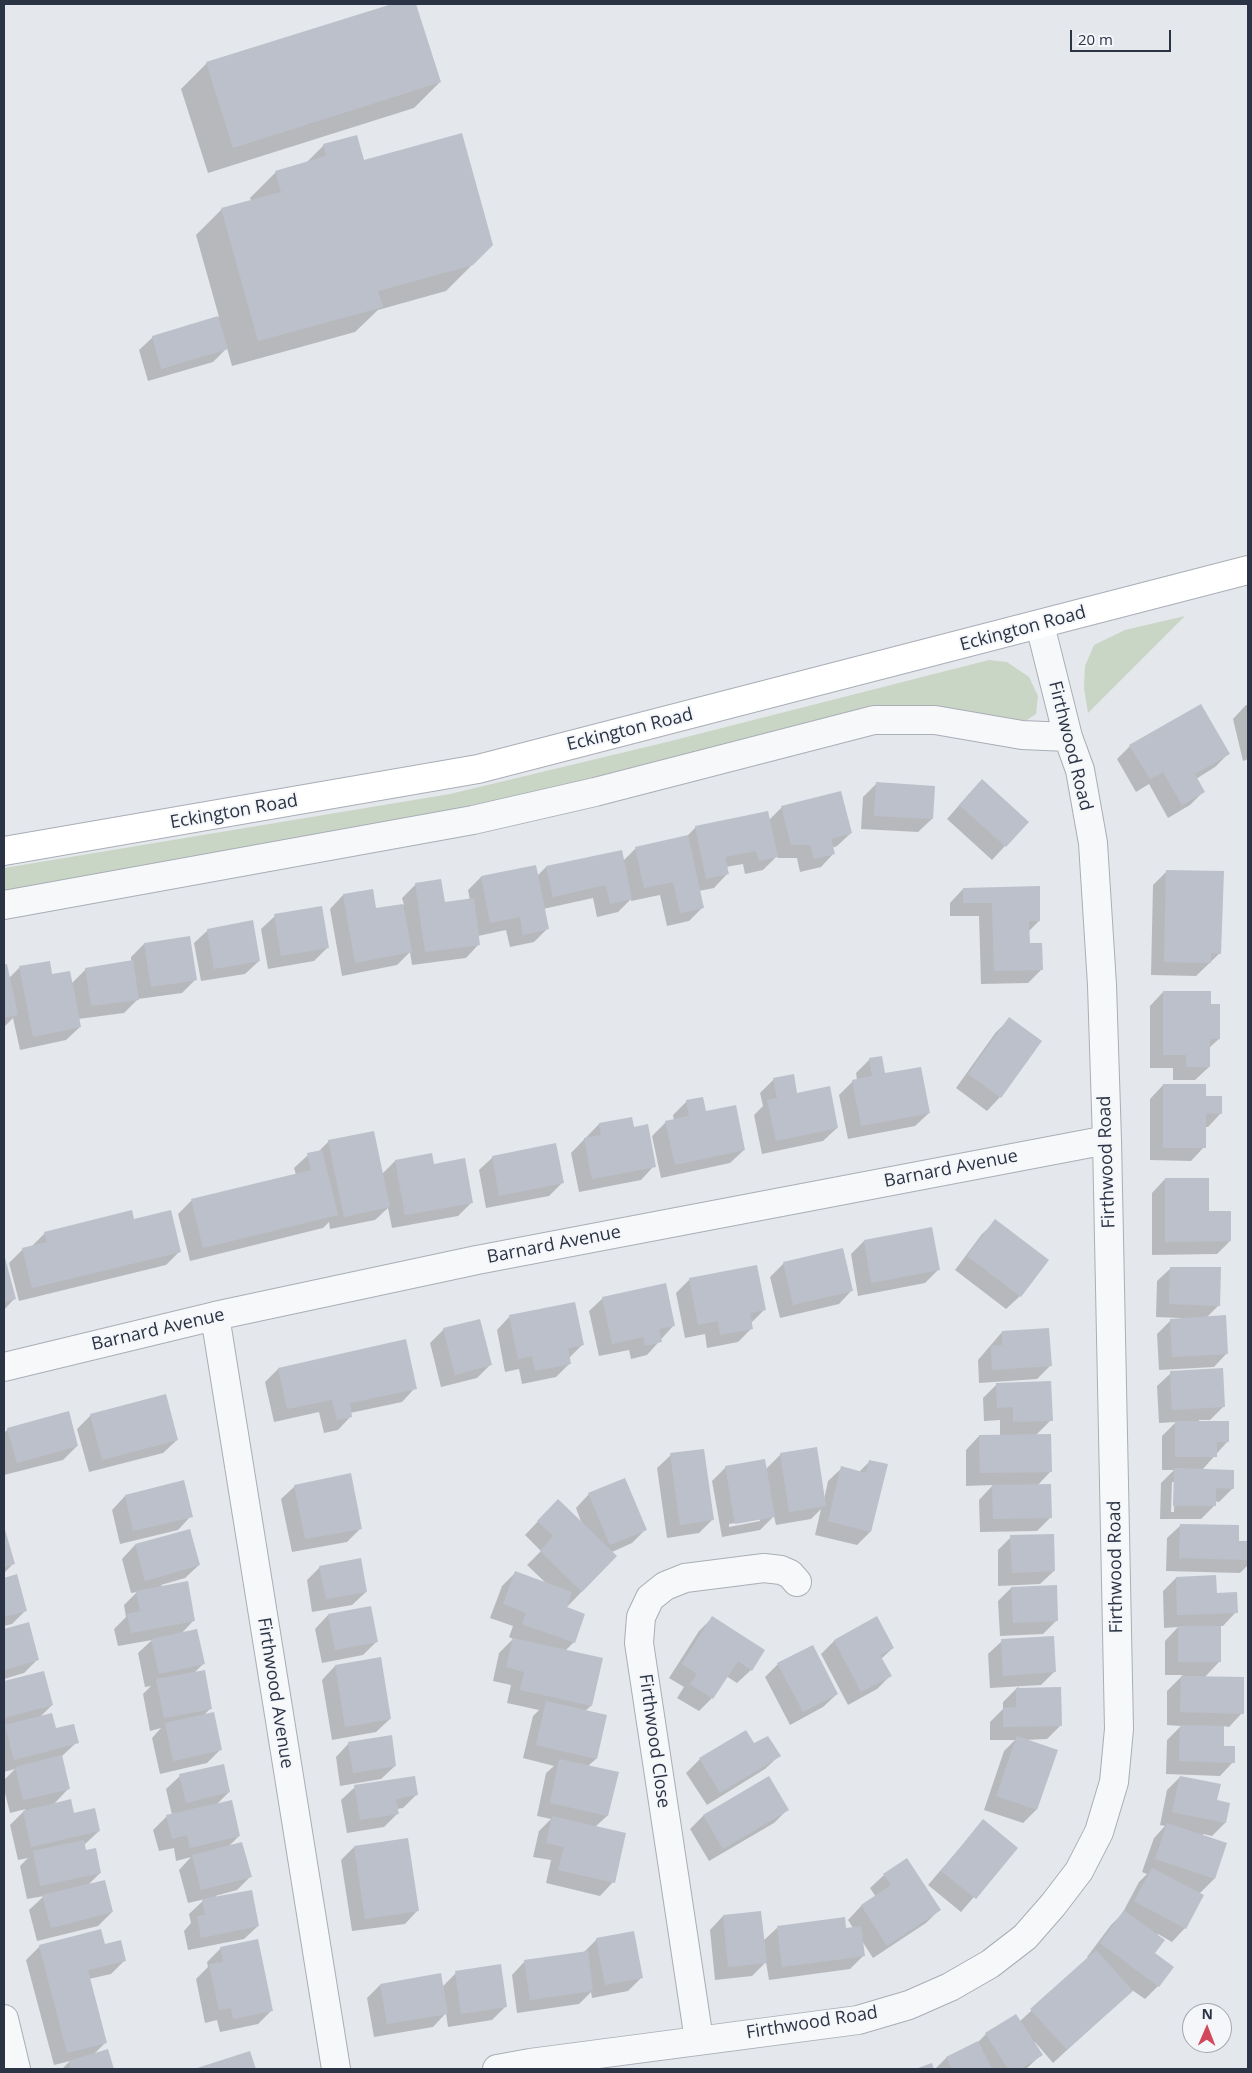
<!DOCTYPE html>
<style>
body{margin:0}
#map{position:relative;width:1252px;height:2073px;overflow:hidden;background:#e4e7ec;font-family:"Open Sans",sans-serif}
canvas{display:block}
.frame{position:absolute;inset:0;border:5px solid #2b3445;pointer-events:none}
.north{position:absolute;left:1182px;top:2003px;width:50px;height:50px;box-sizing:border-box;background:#f4f6f9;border:1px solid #a4a8b1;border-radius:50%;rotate:1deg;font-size:14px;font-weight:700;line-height:20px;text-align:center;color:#2b3445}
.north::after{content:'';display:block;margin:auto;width:18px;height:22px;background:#d1495b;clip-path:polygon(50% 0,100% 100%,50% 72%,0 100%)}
.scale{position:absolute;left:1070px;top:30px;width:101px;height:22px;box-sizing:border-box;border:2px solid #2b3445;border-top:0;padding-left:6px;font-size:15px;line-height:18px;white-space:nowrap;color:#2b3445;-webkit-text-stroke:4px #f4f6f9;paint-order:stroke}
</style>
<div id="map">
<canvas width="1252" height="2073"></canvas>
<div class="frame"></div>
<div class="north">N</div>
<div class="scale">20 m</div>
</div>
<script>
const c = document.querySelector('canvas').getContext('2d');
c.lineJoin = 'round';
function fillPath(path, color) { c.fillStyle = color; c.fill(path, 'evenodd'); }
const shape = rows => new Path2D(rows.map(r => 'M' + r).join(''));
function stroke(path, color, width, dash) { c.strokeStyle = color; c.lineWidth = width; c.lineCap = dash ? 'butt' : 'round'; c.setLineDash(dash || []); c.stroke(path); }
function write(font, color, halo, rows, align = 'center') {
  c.font = font + ' "Open Sans",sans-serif'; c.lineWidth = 4; c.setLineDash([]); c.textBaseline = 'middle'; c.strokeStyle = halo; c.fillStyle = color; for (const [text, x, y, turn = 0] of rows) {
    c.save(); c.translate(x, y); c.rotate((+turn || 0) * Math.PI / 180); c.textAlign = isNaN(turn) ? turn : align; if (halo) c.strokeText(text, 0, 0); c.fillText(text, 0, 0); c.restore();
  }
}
const green = shape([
 [1185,616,1088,713,1084,688,1085,666,1094,645,1125,630],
 [989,660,1007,662,1029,677,1038,696,1036,714,1027,720,1013,720,955,709,894,706,851,714,642,767,437,816,4,891,4,868,450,794,667,742]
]);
const shadow = shape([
 [396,4,415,4,440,82,414,108,208,173,181,89,207,63],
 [324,145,363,161,473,264,446,291,378,310,355,332,232,366,227,348,213,362,148,381,139,350,153,337,219,317,196,235,222,209,251,201,250,198,276,172,305,164],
 [1246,705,1248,705,1248,759,1243,761,1233,719],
 [1130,746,1228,754,1215,767,1196,779,1203,792,1190,805,1168,818,1149,784,1136,792,1117,759],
 [876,784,932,819,918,832,861,829,863,797],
 [969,794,1005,846,992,860,947,819],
 [782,807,851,833,837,846,832,848,834,853,821,867,800,872,797,858,778,858,777,856,763,870,745,874,743,864,726,867,727,874,714,888,699,891,703,907,689,921,667,926,660,895,631,901,631,899,618,912,597,917,593,898,543,909,547,929,534,942,510,947,506,930,478,936,479,944,466,958,412,965,410,952,397,965,342,976,330,909,343,895,372,891,375,910,404,905,402,898,416,884,444,903,470,900,468,890,481,877,537,876,546,867,623,861,636,848,686,837,696,827,769,820],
 [1167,871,1220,953,1196,976,1151,975,1153,885],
 [963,889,1039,921,1028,932,1028,944,1041,970,1028,983,981,984,979,916,950,916,950,903],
 [275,916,328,947,314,961,268,969,261,929],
 [208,930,259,961,245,974,201,981,194,943],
 [144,944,196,979,182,993,138,999,124,1013,78,1019,80,1027,66,1040,20,1050,13,1018,4,1027,4,966,6,966,9,978,19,968,51,976,71,984,86,969,131,962,131,957],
 [1163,992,1210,1005,1219,1039,1209,1048,1209,1067,1195,1080,1173,1080,1173,1068,1150,1068,1150,1006],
 [1010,1019,1000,1097,987,1111,956,1088,996,1032],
 [881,1057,884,1075,929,1113,915,1126,848,1139,839,1095,853,1081,857,1080,856,1073,869,1060],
 [774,1079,837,1128,823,1141,762,1154,754,1115,763,1106,760,1093],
 [1163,1085,1221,1113,1208,1127,1204,1127,1204,1147,1191,1161,1150,1160,1150,1099],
 [687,1101,705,1113,744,1150,730,1163,661,1178,652,1136,666,1122,674,1121,673,1115],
 [631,1118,633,1128,654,1166,641,1180,579,1192,571,1153,599,1124],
 [329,1141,382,1174,395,1161,433,1165,472,1202,458,1216,392,1228,388,1208,375,1220,330,1229,329,1222,323,1228,190,1261,178,1214,192,1200,296,1175,294,1168,308,1155,318,1152],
 [493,1157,562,1183,549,1196,486,1208,479,1170],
 [1165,1179,1230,1241,1217,1254,1152,1255,1152,1193],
 [133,1220,180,1251,166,1265,19,1301,9,1263,23,1249,32,1246,45,1233],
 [996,1221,1020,1296,1006,1309,955,1270,982,1234],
 [864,1241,938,1270,925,1283,858,1296,851,1254],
 [4,1256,15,1298,4,1310],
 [784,1263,852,1290,839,1304,780,1318,770,1277],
 [1171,1268,1219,1305,1206,1318,1227,1353,1214,1367,1159,1370,1157,1334,1170,1321,1181,1320,1181,1318,1156,1317,1157,1281],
 [690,1279,764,1310,751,1323,752,1328,738,1342,707,1348,705,1334,685,1338,676,1293],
 [603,1298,674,1325,647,1355,631,1359,629,1350,599,1356,589,1311],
 [510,1316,582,1345,569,1358,570,1363,556,1377,522,1384,519,1369,505,1372,497,1330],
 [444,1329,490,1365,477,1378,441,1387,430,1343],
 [1002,1332,1050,1366,1037,1379,979,1383,978,1360],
 [278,1369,415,1388,402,1402,350,1413,351,1416,338,1430,324,1433,319,1412,274,1422,265,1382],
 [1171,1373,1224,1406,1210,1420,1199,1420,1199,1422,1228,1441,1202,1470,1233,1488,1219,1502,1214,1501,1214,1506,1201,1519,1160,1519,1161,1483,1174,1470,1162,1470,1162,1436,1176,1422,1159,1423,1157,1386],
 [1172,1482,1175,1482,1174,1512,1171,1512],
 [997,1384,1051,1420,1036,1435,1051,1471,1037,1486,1050,1518,1037,1531,980,1532,979,1500,993,1485,966,1486,966,1450,979,1436,1000,1436,1000,1420,984,1421,983,1398],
 [91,1415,177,1440,163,1453,89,1472,77,1429],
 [8,1429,77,1446,63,1460,4,1475,4,1433],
 [781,1454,824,1500,828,1481,842,1468,859,1472,870,1461,870,1532,857,1545,815,1535,821,1509,811,1519,776,1525,774,1516,760,1530,722,1537,712,1481,726,1467,765,1470],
 [760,1519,760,1521,729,1527,729,1524],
 [671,1455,712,1520,699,1533,667,1538,657,1468],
 [183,1482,191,1516,178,1530,120,1544,112,1510,125,1496],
 [295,1486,361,1528,347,1542,292,1552,281,1499],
 [589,1494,645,1530,632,1543,612,1552,616,1556,566,1608,574,1642,565,1651,591,1706,585,1711,596,1759,588,1766,607,1816,595,1827,613,1882,600,1896,546,1883,551,1860,533,1857,539,1831,551,1819,537,1816,546,1773,554,1766,523,1758,533,1716,539,1710,507,1703,511,1685,493,1681,499,1653,513,1639,509,1637,513,1626,490,1618,502,1586,515,1573,547,1584,527,1565,541,1551,525,1535,545,1514,582,1524,576,1508],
 [1181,1525,1237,1542,1248,1542,1248,1565,1240,1573,1166,1571,1167,1538],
 [190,1530,199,1565,185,1578,161,1585,194,1620,181,1634,203,1664,194,1673,211,1708,203,1716,220,1750,207,1763,160,1774,152,1738,161,1728,150,1731,143,1694,151,1686,145,1687,138,1653,152,1640,118,1646,114,1629,126,1617,124,1605,137,1592,131,1593,122,1559,135,1545],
 [4,1531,13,1564,4,1573],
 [1011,1537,1054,1571,1040,1584,998,1586,998,1550],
 [320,1567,366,1592,352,1605,312,1612,307,1580],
 [16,1575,26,1610,12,1624,4,1626,4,1579],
 [1176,1578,1216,1594,1236,1612,1223,1626,1220,1626,1219,1662,1204,1678,1242,1713,1229,1727,1223,1726,1223,1747,1233,1762,1220,1776,1166,1774,1167,1740,1181,1726,1167,1725,1167,1691,1183,1675,1165,1675,1165,1641,1178,1627,1164,1628,1163,1591],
 [1011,1588,1057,1620,1043,1634,1000,1636,998,1601],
 [328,1615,377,1641,363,1655,322,1663,315,1629],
 [713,1617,751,1670,737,1683,726,1676,712,1698,699,1711,677,1698,684,1687,669,1678,699,1631],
 [877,1618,893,1648,881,1659,890,1676,877,1689,848,1705,821,1654,834,1641],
 [28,1624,38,1659,24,1673,4,1679,4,1631],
 [1002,1641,1055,1671,1041,1685,990,1688,988,1654],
 [380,1658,390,1719,376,1732,332,1740,322,1680,335,1666],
 [778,1664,837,1694,823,1707,790,1725,765,1677],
 [43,1672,52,1705,39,1718,55,1730,77,1742,61,1757,69,1788,53,1805,99,1831,84,1845,85,1852,100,1873,87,1886,112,1912,98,1926,37,1941,29,1910,44,1896,27,1899,20,1866,28,1858,18,1860,10,1825,26,1809,10,1813,4,1789,4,1780,15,1769,4,1772,4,1682],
 [1018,1687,1060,1726,1047,1739,1024,1740,1036,1810,1023,1823,984,1810,1004,1751,1015,1740,990,1740,990,1722,1003,1709,1003,1702],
 [349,1743,395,1766,381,1779,340,1786,336,1757],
 [779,1756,765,1769,707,1805,686,1773,700,1759],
 [180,1776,229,1792,216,1805,239,1836,228,1847,250,1877,237,1890,215,1896,258,1926,244,1939,188,1950,184,1931,191,1923,189,1914,205,1899,188,1903,179,1870,191,1857,176,1861,174,1848,159,1851,153,1830,167,1816,172,1815,166,1789],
 [768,1777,787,1810,774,1823,709,1861,690,1829,703,1816],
 [1180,1777,1216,1801,1225,1823,1212,1836,1203,1834,1203,1836,1226,1844,1214,1879,1199,1894,1185,1928,1172,1942,1158,1934,1157,1935,1153,1953,1158,1986,1145,1999,1132,1990,1053,2063,1035,2042,1034,2043,1041,2055,1026,2069,935,2069,946,2058,977,2043,986,2034,1019,2022,1089,1958,1087,1957,1111,1925,1122,1914,1139,1882,1147,1874,1142,1872,1154,1838,1165,1826,1160,1825,1167,1790],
 [355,1787,416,1795,403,1808,397,1809,397,1814,384,1827,347,1833,341,1800],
 [983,1821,1016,1848,961,1912,928,1885],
 [354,1847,418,1910,405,1924,352,1931,341,1860],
 [884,1875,939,1910,926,1923,873,1958,862,1941,863,1956,850,1969,769,1980,766,1962,752,1976,715,1980,710,1930,723,1916,763,1941,777,1928,844,1919,845,1929,853,1928,848,1920,861,1906,876,1897,870,1888],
 [597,1939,642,1977,628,1991,592,1998,591,1992,579,2004,517,2013,512,1975,525,1961,583,1953],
 [40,1946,104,1946,125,1960,111,1974,89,1979,106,2042,93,2055,107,2050,113,2069,62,2069,70,2061,54,2065,26,1960],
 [221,1948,272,2010,258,2024,220,2032,217,2020,205,2023,196,1979,208,1967,207,1962],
 [456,1973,505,2007,492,2020,448,2027,446,2013,433,2027,374,2037,367,1998,380,1985,442,1987],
 [249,2052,255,2069,196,2069]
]);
const building = shape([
 [392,4,416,4,441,82,233,148,206,62],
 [462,133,493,245,473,265,378,291,383,307,258,341,221,208,281,192,275,171,326,156,323,144,357,135,364,160],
 [218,316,228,349,161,369,152,336],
 [1201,704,1230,754,1195,774,1205,792,1182,805,1163,772,1150,779,1129,745],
 [982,779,1029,822,1006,847,959,805],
 [876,782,935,786,933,819,874,816],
 [841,791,852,833,831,839,835,854,814,859,810,845,791,845,781,806],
 [768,811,778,857,759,861,756,851,725,857,729,874,706,879,695,826],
 [688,835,704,908,680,913,673,882,644,888,635,847],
 [622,850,632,899,610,904,606,885,553,897,546,866],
 [536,865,549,929,523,935,520,917,490,923,481,876],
 [1166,870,1224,871,1221,954,1211,953,1211,963,1164,962],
 [441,879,445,902,474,898,480,945,425,952,415,883],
 [1040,886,1040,921,1029,921,1030,943,1042,943,1043,970,994,971,992,903,963,903,963,888],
 [373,889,376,908,403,904,412,952,355,963,343,894],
 [322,906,329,948,281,956,274,914],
 [253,920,260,961,214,969,207,929],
 [190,936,197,980,151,987,144,943],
 [133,960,139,1000,91,1006,85,968],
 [50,961,52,974,70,971,81,1027,33,1037,19,966],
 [7,964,18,1015,4,1018,4,965],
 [1163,991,1211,991,1211,1004,1220,1004,1220,1039,1210,1039,1210,1067,1186,1067,1186,1055,1163,1055],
 [1009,1017,1042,1041,1001,1098,968,1074],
 [882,1056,885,1073,921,1067,930,1113,861,1126,852,1080,872,1076,869,1058],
 [794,1074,797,1093,830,1086,838,1128,776,1141,767,1100,777,1098,773,1078],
 [1163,1084,1206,1084,1206,1096,1222,1096,1222,1114,1206,1113,1206,1148,1163,1148],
 [703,1097,706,1111,736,1105,745,1150,675,1165,665,1121,689,1116,686,1100],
 [632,1117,634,1127,648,1124,656,1167,592,1179,584,1138,601,1135,599,1123],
 [374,1131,390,1207,344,1217,328,1140],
 [556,1143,564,1183,499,1196,492,1156],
 [322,1150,338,1215,203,1248,191,1199,311,1170,307,1153],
 [432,1153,434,1164,465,1158,473,1203,405,1215,395,1160],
 [1165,1178,1209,1178,1209,1211,1231,1211,1231,1241,1165,1242],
 [132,1210,134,1219,171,1210,181,1252,32,1288,22,1248,47,1242,44,1232],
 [995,1219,1049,1260,1021,1297,967,1256],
 [932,1227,940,1270,871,1283,864,1240],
 [843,1248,853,1291,793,1305,783,1262],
 [4,1254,16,1299,4,1302],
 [757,1265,766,1310,750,1313,753,1329,720,1335,718,1321,698,1325,689,1278],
 [1170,1267,1221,1267,1220,1306,1169,1304],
 [666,1283,675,1326,659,1329,662,1342,645,1346,643,1337,612,1344,602,1297],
 [575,1302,584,1345,568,1348,571,1364,535,1371,532,1356,518,1359,509,1315],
 [1226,1315,1228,1354,1172,1357,1170,1319],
 [480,1319,492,1365,455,1375,443,1328],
 [1049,1328,1052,1366,992,1370,991,1346,1002,1345,1002,1331],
 [406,1339,417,1389,350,1403,352,1417,337,1420,332,1400,287,1409,278,1368],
 [1223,1368,1225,1407,1172,1410,1170,1371],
 [1051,1381,1053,1421,1013,1422,1013,1407,997,1408,996,1383],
 [166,1394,178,1440,102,1460,90,1414],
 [69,1411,78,1446,17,1463,7,1428],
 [1175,1421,1229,1421,1229,1442,1217,1442,1217,1457,1175,1457],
 [1051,1434,1052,1472,980,1473,979,1435],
 [817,1447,826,1506,789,1512,780,1453],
 [704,1449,714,1520,680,1525,670,1453],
 [765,1459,775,1517,735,1524,725,1466],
 [869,1460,888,1464,871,1532,828,1521,841,1466,866,1473],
 [1174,1468,1234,1470,1234,1489,1216,1488,1216,1506,1173,1506],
 [351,1473,362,1529,305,1539,294,1485],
 [625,1478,647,1530,610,1545,588,1493],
 [184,1480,193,1517,133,1531,125,1495],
 [1051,1484,1052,1518,993,1519,992,1485],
 [558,1499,617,1556,582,1592,540,1551,553,1536,537,1521],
 [1180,1524,1239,1525,1239,1541,1248,1541,1248,1560,1179,1558],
 [4,1526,15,1564,4,1567],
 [190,1529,200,1565,145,1581,135,1544],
 [1054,1534,1055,1571,1012,1573,1010,1535],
 [361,1558,367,1592,326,1599,319,1566],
 [515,1571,572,1592,567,1607,585,1614,575,1643,522,1624,526,1613,503,1604],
 [17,1574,27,1611,4,1617,4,1578],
 [1216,1575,1217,1593,1237,1592,1238,1613,1177,1615,1176,1577],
 [188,1581,195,1621,131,1633,127,1614,140,1611,136,1591],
 [1057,1585,1058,1621,1013,1623,1011,1587],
 [371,1606,378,1642,335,1650,328,1614],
 [712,1616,765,1650,752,1671,738,1661,713,1699,690,1684,697,1674,682,1664],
 [877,1616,894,1648,880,1655,892,1676,861,1692,834,1640],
 [29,1622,39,1660,4,1670,4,1629],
 [1178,1626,1221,1626,1221,1662,1178,1662],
 [197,1629,205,1664,159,1674,151,1639],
 [1054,1636,1056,1672,1003,1676,1001,1639],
 [513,1638,603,1658,592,1706,520,1690,524,1672,506,1667],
 [813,1645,838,1694,803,1712,777,1663],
 [381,1657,391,1719,345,1727,335,1665],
 [205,1670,212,1709,164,1718,156,1679],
 [44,1671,53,1705,4,1718,4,1681],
 [1181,1676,1244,1677,1244,1714,1180,1712],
 [1061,1687,1062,1726,1003,1727,1003,1708,1016,1707,1016,1688],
 [546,1701,607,1715,597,1759,536,1745],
 [214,1712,222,1750,173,1761,165,1723],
 [52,1713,56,1728,74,1724,79,1743,14,1760,5,1725],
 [1180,1725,1224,1726,1224,1746,1235,1746,1235,1763,1179,1761],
 [746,1730,754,1743,768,1736,781,1756,720,1793,699,1758],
 [392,1735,396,1766,353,1773,348,1742],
 [1017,1736,1058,1750,1037,1810,996,1796],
 [62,1755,70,1789,23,1800,15,1767],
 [559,1759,619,1772,608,1816,550,1803],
 [224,1764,230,1792,186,1803,179,1774],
 [415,1776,418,1795,396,1799,399,1814,360,1820,354,1785],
 [769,1776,789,1810,723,1849,703,1815],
 [1180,1776,1221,1784,1217,1800,1230,1803,1226,1823,1172,1812],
 [71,1799,74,1813,95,1808,100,1831,31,1847,23,1811],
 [232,1800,240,1836,190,1848,187,1835,172,1839,166,1815],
 [552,1816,626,1833,615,1883,558,1870,564,1847,546,1843],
 [983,1819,1018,1848,976,1899,941,1871],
 [1167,1823,1227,1843,1215,1879,1155,1859],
 [408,1838,419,1911,365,1919,354,1846],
 [84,1840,86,1850,96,1848,101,1873,40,1886,33,1851],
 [242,1842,252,1877,201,1890,192,1855],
 [907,1858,941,1910,887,1946,861,1905,891,1885,883,1874],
 [1152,1868,1204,1895,1186,1929,1134,1901],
 [105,1880,113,1912,51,1928,42,1895],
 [252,1890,259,1926,201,1938,197,1916,205,1915,202,1899],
 [1124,1910,1165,1940,1155,1953,1174,1967,1159,1987,1100,1943],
 [761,1911,767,1963,728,1967,723,1915],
 [845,1917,846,1928,861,1926,865,1956,782,1967,777,1926],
 [101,1929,105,1944,121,1940,126,1961,88,1970,107,2043,67,2053,39,1945],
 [634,1931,643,1978,605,1985,596,1938],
 [258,1939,273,2011,233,2019,231,2008,219,2010,209,1964,223,1962,220,1947],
 [1096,1950,1133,1991,1067,2050,1030,2009],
 [588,1951,593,1991,530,2000,524,1960],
 [501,1964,507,2007,461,2014,455,1971],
 [441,1973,448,2014,387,2024,380,1984],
 [1016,2014,1043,2055,1020,2069,1008,2069,985,2033],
 [978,2041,992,2069,952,2069,946,2057],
 [108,2049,114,2069,71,2069,69,2061],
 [250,2051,256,2069,194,2069],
 [932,2063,934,2069,915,2069]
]);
const minor = shape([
 [4,905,473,820,595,792,874,720,935,720,1022,735,1068,737],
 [215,1316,336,2069],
 [4,1367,215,1316,477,1260,1107,1140],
 [4,2019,16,2069],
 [699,2040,639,1643,641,1617,650,1598,665,1586,685,1578,764,1568,781,1570,790,1574,797,1582],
 [497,2069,530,2063,858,2020,909,2005,950,1987,990,1964,1025,1937,1053,1905,1079,1871,1099,1832,1114,1782,1119,1729,1107,1140,1102,985,1093,843,1080,770,1068,737,1040,625]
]);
const secondary = shape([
 [4,851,478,769,1248,570]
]);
const streetNames = [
 ["Eckington Road",1023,629,-15],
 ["Eckington Road",630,730,-14],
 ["Firthwood Road",1070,746,76],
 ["Eckington Road",234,812,-10],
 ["Firthwood Road",1107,1162,-92],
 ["Barnard Avenue",951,1169,-11],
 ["Barnard Avenue",554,1245,-11],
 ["Barnard Avenue",158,1330,-13],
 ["Firthwood Road",1116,1567,-91],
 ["Firthwood Avenue",275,1693,81],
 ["Firthwood Close",654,1741,82],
 ["Firthwood Road",812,2023,-9]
];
fillPath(green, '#c9d6c5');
fillPath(shadow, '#0003');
fillPath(building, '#bbc0ca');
stroke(minor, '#a9aeb7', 30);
stroke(secondary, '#a9aeb7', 30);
stroke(minor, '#f7f8fa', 28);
stroke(secondary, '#fff', 28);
write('18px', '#2b3445', '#f4f6f9', streetNames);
</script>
